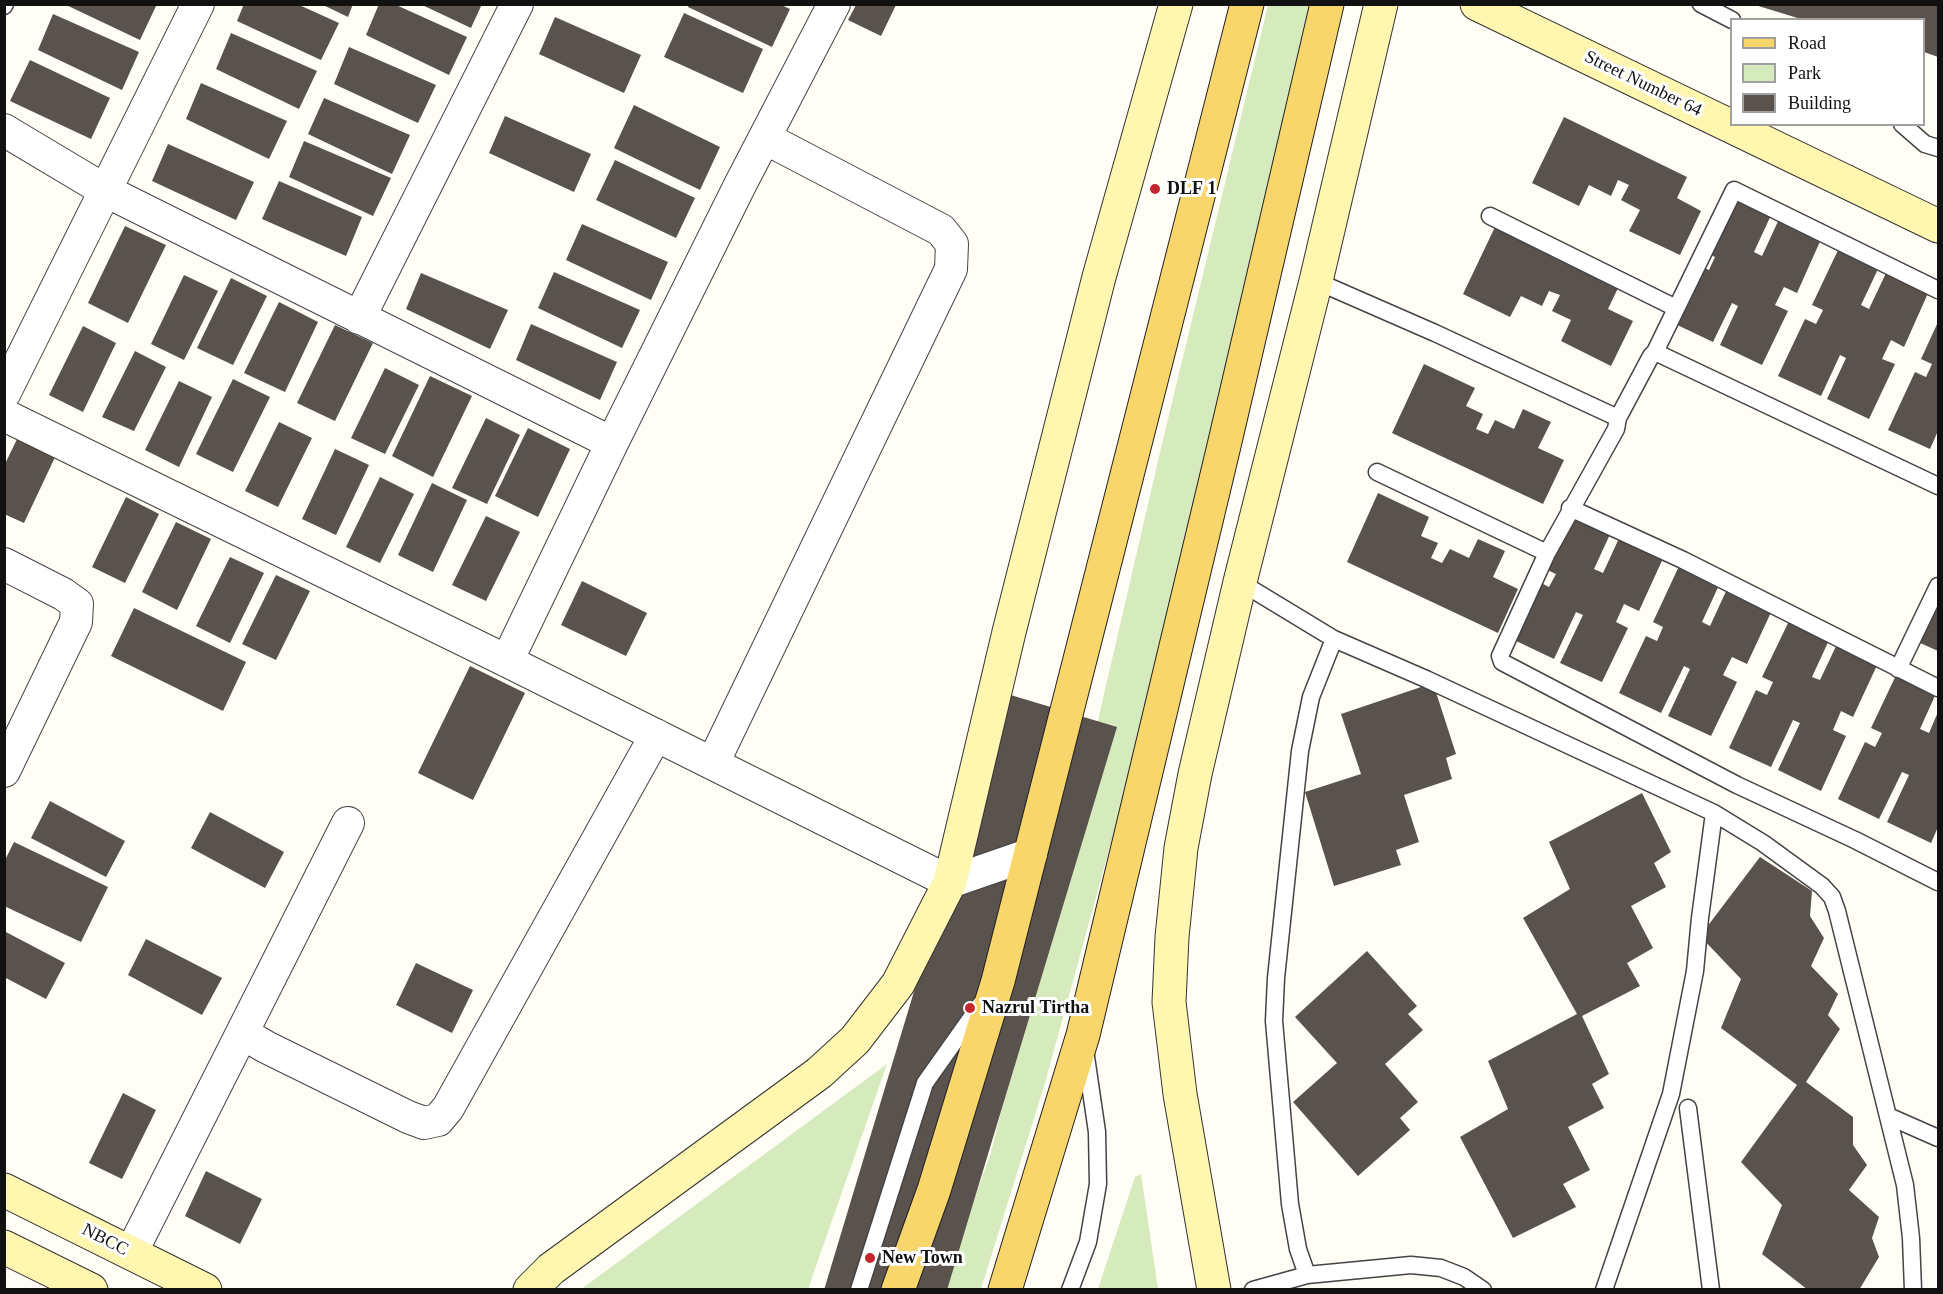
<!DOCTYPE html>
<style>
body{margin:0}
#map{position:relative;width:1943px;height:1294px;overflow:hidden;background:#fffdf5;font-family:Georgia,serif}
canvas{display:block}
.frame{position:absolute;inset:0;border:6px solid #111;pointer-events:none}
.legend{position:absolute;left:1730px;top:18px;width:195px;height:108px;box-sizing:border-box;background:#fff;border:2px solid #a0a0a0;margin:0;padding:8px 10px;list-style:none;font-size:18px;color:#111}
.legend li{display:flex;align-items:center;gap:12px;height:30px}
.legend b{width:30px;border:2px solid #a0a0a0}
</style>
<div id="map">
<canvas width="1943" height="1294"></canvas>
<div class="frame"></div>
<ul class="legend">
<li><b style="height:8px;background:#f9d66b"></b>Road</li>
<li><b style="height:16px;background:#d5ebbd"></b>Park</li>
<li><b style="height:16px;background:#5a524d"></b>Building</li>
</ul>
</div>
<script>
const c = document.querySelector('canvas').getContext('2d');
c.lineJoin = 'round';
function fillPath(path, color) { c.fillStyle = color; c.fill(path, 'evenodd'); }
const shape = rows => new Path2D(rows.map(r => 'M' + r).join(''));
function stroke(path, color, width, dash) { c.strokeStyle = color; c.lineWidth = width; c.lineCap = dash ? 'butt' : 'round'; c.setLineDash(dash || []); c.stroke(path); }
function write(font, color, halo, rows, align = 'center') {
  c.font = font + ' Georgia,serif'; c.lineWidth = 6; c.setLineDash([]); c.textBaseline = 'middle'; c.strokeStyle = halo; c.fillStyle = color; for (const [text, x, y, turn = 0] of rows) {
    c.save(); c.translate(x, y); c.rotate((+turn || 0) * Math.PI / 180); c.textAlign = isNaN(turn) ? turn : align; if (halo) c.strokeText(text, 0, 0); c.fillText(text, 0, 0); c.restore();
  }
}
const green = shape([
 [1268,5,1311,5,1124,795,1045,1083,981,1289,943,1290,991,1152,1080,798,1161,448],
 [887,1064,808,1289,582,1289,584,1287],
 [1141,1174,1158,1289,1098,1289,1135,1177]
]);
const building = shape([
 [64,4,157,4,140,40],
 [244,4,297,4,339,23,321,60,237,21],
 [321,4,353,4,348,17],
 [379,4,394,4,467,37,449,75,366,35],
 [420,4,482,4,471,28],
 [689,4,779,4,790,9,772,47,688,7],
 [1752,4,1938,4,1938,57,1924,52,1924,20,1804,20],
 [856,5,896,5,881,36,848,20],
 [684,13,763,49,743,93,664,57],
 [53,14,139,52,122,90,38,50],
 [555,17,641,55,624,93,539,54],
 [231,33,317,71,299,109,216,69],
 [349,47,436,85,418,123,334,84],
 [30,60,110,98,91,139,10,101],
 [201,83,287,121,269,159,186,119],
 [324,98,410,135,392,174,308,134],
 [634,105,720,147,700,190,614,148],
 [505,116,591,154,574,192,489,153],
 [1564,117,1687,177,1677,198,1701,211,1680,255,1629,231,1640,210,1621,200,1629,185,1618,180,1611,196,1589,185,1579,206,1532,183],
 [304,141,391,178,373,216,289,177],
 [168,144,254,182,236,220,152,181],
 [615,160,695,198,676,238,596,200],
 [279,181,362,217,346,256,262,219],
 [1732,194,1772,213,1754,252,1762,256,1780,217,1822,237,1797,293,1784,287,1775,305,1788,311,1762,365,1720,345,1738,306,1732,303,1713,342,1671,322,1698,265,1709,270,1715,257,1704,252],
 [582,224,668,262,651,300,566,260],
 [125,226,166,245,128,323,88,303],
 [1495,227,1618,288,1608,309,1633,321,1611,366,1561,341,1571,320,1552,311,1560,295,1549,291,1542,306,1521,296,1510,317,1463,294],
 [1839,248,1879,267,1861,305,1869,309,1887,271,1929,291,1904,347,1891,340,1882,359,1895,364,1869,419,1827,399,1846,358,1840,355,1821,396,1778,376,1805,319,1816,324,1823,310,1812,305],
 [554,272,640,310,622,348,538,308],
 [421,273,508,310,490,349,406,309],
 [184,275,218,291,184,360,151,344],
 [231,278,267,296,233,365,197,348],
 [279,302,318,322,285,392,244,373],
 [1938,322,1938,431,1930,449,1888,430,1915,372,1926,377,1932,364,1921,359],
 [531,324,617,362,600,400,516,360],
 [335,325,373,343,335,421,297,403],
 [83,326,116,343,83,412,49,395],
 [135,351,166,367,134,431,102,417],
 [1424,364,1475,388,1466,406,1483,414,1476,429,1488,434,1495,420,1514,429,1523,409,1551,422,1538,448,1564,460,1543,504,1392,433],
 [385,368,419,385,385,454,351,438],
 [430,376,472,396,433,477,392,456],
 [233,379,270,397,233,472,196,454],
 [179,381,212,397,179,467,145,450],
 [486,418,520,435,487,504,452,488],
 [279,422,312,438,278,507,245,491],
 [528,428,570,449,538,517,495,496],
 [18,437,56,455,24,523,4,514,4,466],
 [335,449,369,465,336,535,302,519],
 [380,477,414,494,380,563,346,547],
 [432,483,467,500,433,572,398,555],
 [1378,493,1429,517,1421,536,1438,543,1431,558,1442,563,1450,549,1469,558,1478,539,1505,551,1493,577,1518,589,1498,633,1347,562],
 [126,497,159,514,125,583,92,567],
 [1572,511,1612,530,1594,569,1603,573,1621,534,1665,554,1639,611,1624,604,1616,622,1628,628,1602,682,1560,663,1583,615,1576,612,1554,659,1512,639,1539,582,1549,587,1556,574,1545,569],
 [486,516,520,532,486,601,452,585],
 [176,522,211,539,177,610,142,592],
 [230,557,264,573,230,643,196,626],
 [1680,564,1720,583,1702,622,1710,626,1728,587,1773,608,1747,664,1732,657,1723,675,1737,682,1711,736,1668,716,1690,669,1684,666,1661,713,1619,693,1646,636,1657,641,1663,627,1653,622],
 [276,575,310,591,276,660,242,644],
 [582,581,647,613,626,656,561,625],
 [1938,599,1938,651,1918,642],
 [134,608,246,662,223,711,111,656],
 [1790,619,1830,638,1812,677,1820,680,1838,642,1879,661,1853,717,1841,711,1833,730,1846,736,1821,791,1778,770,1800,723,1793,720,1771,767,1729,748,1756,690,1767,695,1773,682,1762,677],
 [470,666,525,693,473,800,418,773],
 [1898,671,1938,689,1920,729,1929,733,1938,712,1938,827,1931,843,1887,822,1909,775,1902,772,1879,819,1838,799,1865,742,1875,747,1882,733,1871,728],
 [1433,683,1456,754,1446,758,1452,779,1404,795,1419,842,1396,850,1401,865,1334,886,1305,792,1361,774,1341,714],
 [1004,693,1117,727,947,1290,824,1290],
 [1642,793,1671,852,1654,863,1666,887,1631,906,1653,948,1627,963,1640,986,1582,1016,1609,1074,1592,1084,1604,1108,1568,1127,1590,1170,1563,1184,1576,1207,1513,1238,1460,1137,1508,1109,1488,1061,1577,1014,1523,918,1570,889,1549,842],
 [50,801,125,841,106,877,31,838],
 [210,812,284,852,265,888,191,848],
 [14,842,108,887,81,942,4,906,4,862],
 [1760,857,1812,891,1810,916,1824,938,1811,966,1838,994,1828,1015,1840,1029,1806,1082,1853,1117,1853,1145,1867,1165,1849,1190,1879,1217,1872,1238,1879,1257,1859,1290,1808,1290,1762,1254,1782,1205,1741,1162,1797,1085,1721,1028,1741,979,1700,936],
 [4,931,65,963,46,999,4,977],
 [146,939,222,978,202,1015,128,975],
 [1367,951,1417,1006,1408,1014,1423,1030,1385,1064,1418,1102,1400,1118,1410,1130,1358,1176,1293,1102,1337,1063,1295,1017],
 [416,963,473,990,452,1033,396,1005],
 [123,1093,156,1110,122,1179,89,1163],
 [206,1171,262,1199,240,1244,185,1216]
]);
const lane = shape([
 [1701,4,1732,20],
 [4,6,5,4],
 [1902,124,1925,144,1938,148],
 [1490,216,1676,308],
 [1316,281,1435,333,1618,418,1616,429,1547,553,1500,656,1502,662,1737,785,1855,840,1938,882],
 [1655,352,1734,190,1938,290],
 [1618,418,1651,356,1655,352,1938,486],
 [1377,472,1547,553],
 [1570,508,1683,560,1938,688],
 [1240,582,1334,639,1426,679,1714,813,1763,843,1822,886,1832,897,1837,911,1905,1185,1911,1238,1913,1290],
 [1898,669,1938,586],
 [1688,1108,1711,1290],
 [1888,1116,1938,1138],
 [1307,1275,1298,1249,1290,1204,1274,1021,1276,978,1300,751,1311,697,1334,639],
 [859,1290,925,1083,981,1004],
 [1070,1290,1088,1242,1098,1184,1097,1132,1085,1050],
 [1253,1290,1307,1275,1411,1265,1441,1268,1464,1277,1483,1290],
 [1604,1290,1671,1094,1695,971,1700,918,1714,813]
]);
const street = shape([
 [4,130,106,191,612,443],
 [359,318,517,4],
 [4,394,198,4],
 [4,415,507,661,950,882,1031,854],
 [4,564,63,594,77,604,76,622,4,771],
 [507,661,612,443,740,185,834,4],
 [713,763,951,269,952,244,941,230,765,138],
 [242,1033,266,1047,408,1117,424,1123,438,1120,448,1108,656,735],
 [131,1253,348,823]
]);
const secondary = shape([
 [1477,4,1938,226],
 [4,1190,205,1290],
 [4,1247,91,1290],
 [530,1290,551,1269,819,1073,855,1040,898,984,950,882,1009,632,1099,277,1176,4],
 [1214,1290,1180,1094,1169,1002,1172,937,1181,848,1195,774,1240,582,1316,281,1381,4]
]);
const primary = shape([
 [898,1290,934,1190,998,981,1247,4],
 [1005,1290,1083,1035,1223,450,1327,4]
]);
const markers = [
 [1155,189,6,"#c4262e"],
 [970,1008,6,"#c4262e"],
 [870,1258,6,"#c4262e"]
];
const streetNames = [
 ["Street Number 64",1643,84,26],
 ["NBCC",105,1240,27]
];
const poiNames = [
 ["DLF 1",1167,189],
 ["Nazrul Tirtha",982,1008],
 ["New Town",882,1258]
];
fillPath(green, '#d5ebbd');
fillPath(building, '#5a524d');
stroke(lane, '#444', 19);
stroke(street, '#444', 34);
stroke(secondary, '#333', 35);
stroke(primary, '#222', 35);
stroke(lane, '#fff', 16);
stroke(street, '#fff', 32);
stroke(secondary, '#fff6b0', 33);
stroke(primary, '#f9d66b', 33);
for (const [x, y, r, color] of markers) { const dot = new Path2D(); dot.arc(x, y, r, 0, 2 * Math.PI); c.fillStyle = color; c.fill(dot); stroke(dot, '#fff', 2); }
write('18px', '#111', '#fff', streetNames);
write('bold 18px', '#111', '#fff', poiNames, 'left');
</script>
